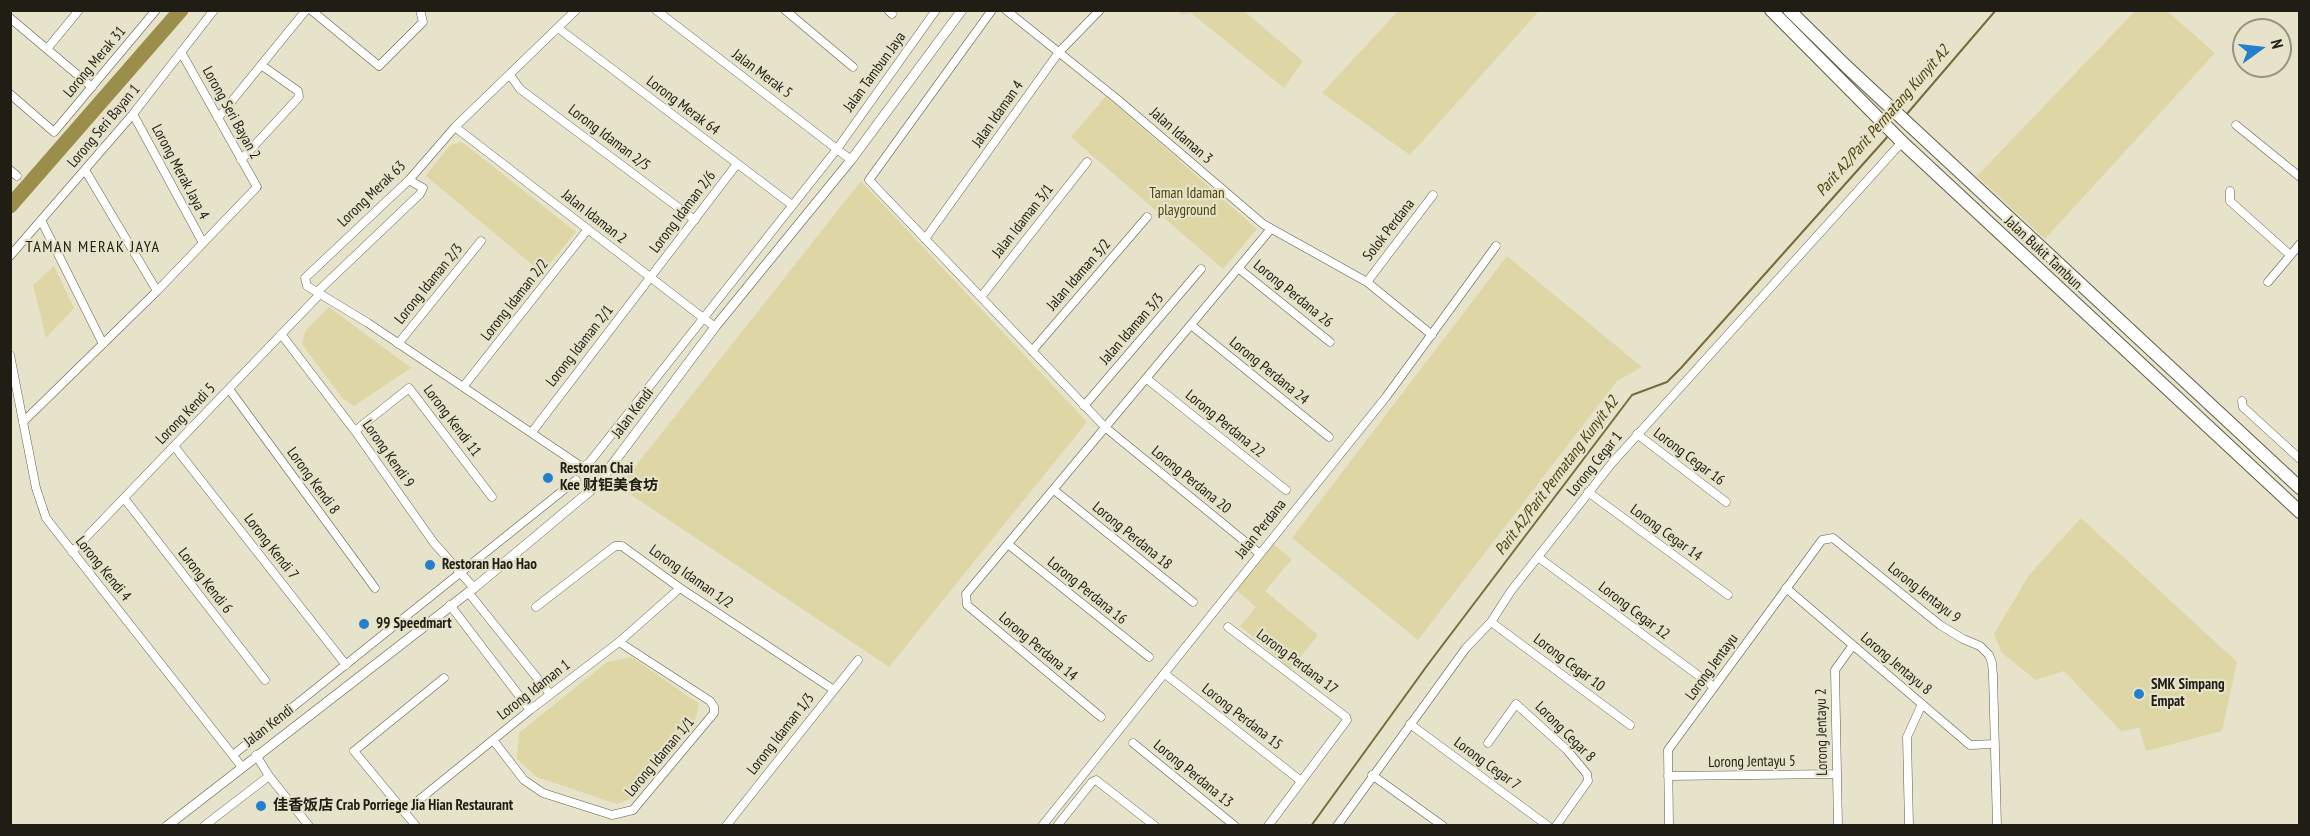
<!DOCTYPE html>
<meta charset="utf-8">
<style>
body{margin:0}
#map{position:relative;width:2310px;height:836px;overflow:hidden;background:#e7e3cb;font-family:"PT Sans Narrow",sans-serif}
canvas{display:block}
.frame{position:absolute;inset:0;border:12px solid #1f1d14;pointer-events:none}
.north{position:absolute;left:2232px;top:18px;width:60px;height:60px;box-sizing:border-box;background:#e7e3cb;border:2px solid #979482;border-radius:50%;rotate:75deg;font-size:16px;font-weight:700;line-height:24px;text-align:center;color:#1f1d14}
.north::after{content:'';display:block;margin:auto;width:21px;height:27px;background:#2480cd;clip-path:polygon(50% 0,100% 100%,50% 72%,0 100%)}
</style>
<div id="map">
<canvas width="2310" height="836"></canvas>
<div class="frame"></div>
<div class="north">N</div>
</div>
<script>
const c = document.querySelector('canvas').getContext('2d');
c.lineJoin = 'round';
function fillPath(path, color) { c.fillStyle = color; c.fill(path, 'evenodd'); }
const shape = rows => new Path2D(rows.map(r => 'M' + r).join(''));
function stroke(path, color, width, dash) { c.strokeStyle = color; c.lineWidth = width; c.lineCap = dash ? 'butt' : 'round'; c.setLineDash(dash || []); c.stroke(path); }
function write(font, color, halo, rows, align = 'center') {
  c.font = font + ' "PT Sans Narrow","Noto Sans SC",sans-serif'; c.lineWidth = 4.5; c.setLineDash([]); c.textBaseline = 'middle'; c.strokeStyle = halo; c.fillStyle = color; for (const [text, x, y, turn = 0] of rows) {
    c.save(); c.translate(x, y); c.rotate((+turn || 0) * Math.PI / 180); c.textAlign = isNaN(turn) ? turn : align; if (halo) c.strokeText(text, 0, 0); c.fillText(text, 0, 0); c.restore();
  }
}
const green = shape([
 [2136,10,2167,11,2215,53,2045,239,1977,176],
 [1176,11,1244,11,1303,61,1284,88,1191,13,1183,15],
 [1398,11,1539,11,1410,155,1322,93],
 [1106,96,1257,229,1223,269,1071,137],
 [462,142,576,232,542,273,426,176,450,145],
 [861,181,1087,422,889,667,619,487],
 [1507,256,1642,367,1617,381,1418,640,1292,538],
 [54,266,74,308,46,338,33,285],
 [329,307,411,368,354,406,343,399,302,344,306,330],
 [2081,518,2237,662,2222,731,2146,751,2139,728,2121,731,2064,671,2036,680,2002,653,1994,634,2029,575],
 [1273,544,1292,559,1265,591,1318,635,1291,669,1240,626,1256,607,1236,590],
 [632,657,699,704,695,720,632,798,617,804,537,777,517,759,519,733,607,662]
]);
const stream = shape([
 [1906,115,1996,10],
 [1311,826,1429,663,1632,395,1667,382,1681,368,1889,135]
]);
const river = shape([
 [10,206,181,10]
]);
const minor = shape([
 [311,10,379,66,423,22,420,10],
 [576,10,455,127,409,180,305,278,307,286,368,323,579,465,584,466,589,463,837,149,936,10],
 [656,10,851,160],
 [785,10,853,67],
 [888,10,892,14],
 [992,10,869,180,1106,428,1259,553],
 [1006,10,1117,99,1263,224,1367,282,1432,335],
 [10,18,92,87],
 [558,28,792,205],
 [47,49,79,10],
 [510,75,520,89,695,220],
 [10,94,54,132,156,10],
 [133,114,203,243],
 [218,118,306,10],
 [2236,125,2300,177],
 [455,127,715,327],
 [241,160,299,97,298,91,261,65],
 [10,170,17,176],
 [85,170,157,291],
 [2230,191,2230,201,2290,255],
 [42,222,103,344],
 [925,239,1059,52,1100,10],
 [10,256,133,114,214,10],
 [1238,268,1330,342],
 [1367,282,1433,195],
 [2268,282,2300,244],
 [317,292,420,194,423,188,409,180],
 [981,297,1087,162],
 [1191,325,1329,437],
 [281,334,355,431,434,543,474,588],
 [398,344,481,241],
 [1032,351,1147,217],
 [10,355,36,488,46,518,242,767],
 [1147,379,1286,490],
 [463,387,588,229],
 [229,389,375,588],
 [2242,401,2243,407,2300,459],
 [1084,406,1201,269],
 [23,422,157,291,257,187,181,52],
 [355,431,409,388,492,497],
 [532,432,737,164],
 [1637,434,1726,502],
 [174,446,346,665],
 [1054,490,1193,602],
 [1588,492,1728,595],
 [124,498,265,680],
 [1009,545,1149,657],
 [72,552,320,294],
 [1538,557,1714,687],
 [1786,588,1970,745,1995,744],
 [468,592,550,694],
 [450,605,530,710],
 [536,607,615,546,622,546,680,588,834,690],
 [1491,622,1630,725],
 [1228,627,1346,717,1347,720,1268,826],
 [1165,674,1301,781],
 [1101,717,967,605,966,594,1270,230],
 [1410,724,1548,826],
 [493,740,524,780,543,793,612,815,633,810,714,713,714,707,710,701,619,642],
 [1133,743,1235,826],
 [1488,743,1516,704,1567,750,1587,774,1588,781,1556,826],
 [233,755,576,480],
 [256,755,269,776,309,826],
 [1372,775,1443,826],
 [1668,776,1837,774],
 [404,812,530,710,619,642,680,588],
 [204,826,269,776],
 [416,826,354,751,444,678],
 [726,826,858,660],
 [1042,826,1386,397,1496,246],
 [1057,826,1092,782,1096,780,1155,826],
 [1337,826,1466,648,1491,622,1511,591,1612,463,1902,142],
 [1669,826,1668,750,1822,540,1833,538,1940,625,1963,639,1980,646,1989,655,1992,663,1993,675,1997,826],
 [1838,826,1835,670,1853,645],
 [1909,826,1907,737,1922,704]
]);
const tertiary = shape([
 [167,826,474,588,590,491,603,477,715,327,851,160,962,10]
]);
const primary = shape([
 [1771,10,1902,142,2300,512],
 [1789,10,1847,67,2300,488]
]);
const markers = [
 [548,478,6,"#2480cd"],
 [430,565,6,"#2480cd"],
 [364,624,6,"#2480cd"],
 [2139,694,6,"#2480cd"],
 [261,806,6,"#2480cd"]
];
const streetNames = [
 ["Lorong Merak 31",95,62,-50],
 ["Jalan Tambun Jaya",875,72,-54],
 ["Jalan Merak 5",762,74,37],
 ["Lorong Merak 64",683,106,37],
 ["Lorong Seri Bayan 2",231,113,61],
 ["Jalan Idaman 4",998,114,-55],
 ["Lorong Seri Bayan 1",104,126,-50],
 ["Jalan Idaman 3",1181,136,41],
 ["Lorong Idaman 2/5",609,138,37],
 ["Lorong Merak Jaya 4",180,172,62],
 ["Lorong Merak 63",372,194,-44],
 ["Lorong Idaman 2/6",683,212,-53],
 ["Jalan Idaman 2",594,217,38],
 ["Jalan Idaman 3/1",1023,221,-52],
 ["Solok Perdana",1389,230,-52],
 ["Jalan Bukit Tambun",2043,253,43],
 ["Jalan Idaman 3/2",1079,275,-49],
 ["Lorong Idaman 2/3",429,284,-51],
 ["Lorong Perdana 26",1293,294,39],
 ["Lorong Idaman 2/2",515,300,-52],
 ["Jalan Idaman 3/3",1132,329,-49],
 ["Lorong Idaman 2/1",580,346,-52],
 ["Lorong Perdana 24",1269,371,39],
 ["Jalan Kendi",633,413,-53],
 ["Lorong Kendi 5",186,414,-46],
 ["Lorong Kendi 11",452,421,53],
 ["Lorong Perdana 22",1225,424,39],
 ["Lorong Kendi 9",388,454,55],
 ["Lorong Cegar 16",1689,457,37],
 ["Lorong Cegar 1",1595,464,-51],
 ["Lorong Perdana 20",1191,480,39],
 ["Lorong Kendi 8",313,481,54],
 ["Jalan Perdana",1261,529,-51],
 ["Lorong Cegar 14",1666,533,36],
 ["Lorong Perdana 18",1132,536,39],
 ["Lorong Kendi 7",271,547,52],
 ["Lorong Kendi 4",103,569,51],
 ["Lorong Idaman 1/2",691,577,35],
 ["Lorong Kendi 6",205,581,52],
 ["Lorong Perdana 16",1087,591,39],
 ["Lorong Jentayu 9",1924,593,38],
 ["Lorong Cegar 12",1634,611,37],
 ["Lorong Perdana 14",1038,647,40],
 ["Lorong Perdana 17",1297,662,37],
 ["Lorong Cegar 10",1569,663,37],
 ["Lorong Jentayu 8",1896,664,40],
 ["Lorong Jentayu",1712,667,-54],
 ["Lorong Idaman 1",534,690,-38],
 ["Lorong Perdana 15",1242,717,38],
 ["Jalan Kendi",269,726,-38],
 ["Lorong Cegar 8",1565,732,45],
 ["Lorong Jentayu 2",1822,732,-91],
 ["Lorong Idaman 1/3",781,734,-52],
 ["Lorong Idaman 1/1",660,757,-50],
 ["Lorong Jentayu 5",1752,762,-1],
 ["Lorong Cegar 7",1487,764,36],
 ["Lorong Perdana 13",1193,774,39]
];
const parkNames = [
 ["Taman Idaman",1187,194],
 ["playground",1187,211]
];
const poiNames = [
 ["Restoran Chai",560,469],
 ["Kee 财钜美食坊",560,486],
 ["Restoran Hao Hao",442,565],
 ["99 Speedmart",376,624],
 ["SMK Simpang",2151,685],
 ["Empat",2151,702],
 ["佳香饭店 Crab Porriege Jia Hian Restaurant",273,806]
];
const waterNames = [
 ["Parit A2/Parit Permatang Kunyit A2",1883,121,-49],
 ["Parit A2/Parit Permatang Kunyit A2",1557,476,-53]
];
const neighbourhoodNames = [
 ["TAMAN MERAK JAYA",93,247]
];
fillPath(green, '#dfd6a5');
stroke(stream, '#766c3a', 2);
stroke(river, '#9b8e4a', 15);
stroke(minor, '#615d48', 9);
stroke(tertiary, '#615d48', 10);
stroke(primary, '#615d48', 14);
stroke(minor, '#fff', 8);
stroke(tertiary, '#fff', 9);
stroke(primary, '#fff', 12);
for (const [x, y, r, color] of markers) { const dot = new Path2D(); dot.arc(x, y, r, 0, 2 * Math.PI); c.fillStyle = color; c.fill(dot); stroke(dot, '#e7e3cb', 2); }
write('15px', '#1f1d14', '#e7e3cb', streetNames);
write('15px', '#4d430b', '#e7e3cb', parkNames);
write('bold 15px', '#1f1d14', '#e7e3cb', poiNames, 'left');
write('italic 16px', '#4b4209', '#e7e3cb', waterNames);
c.letterSpacing = '1.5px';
write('16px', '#1f1d14', '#e7e3cb', neighbourhoodNames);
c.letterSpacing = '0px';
</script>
